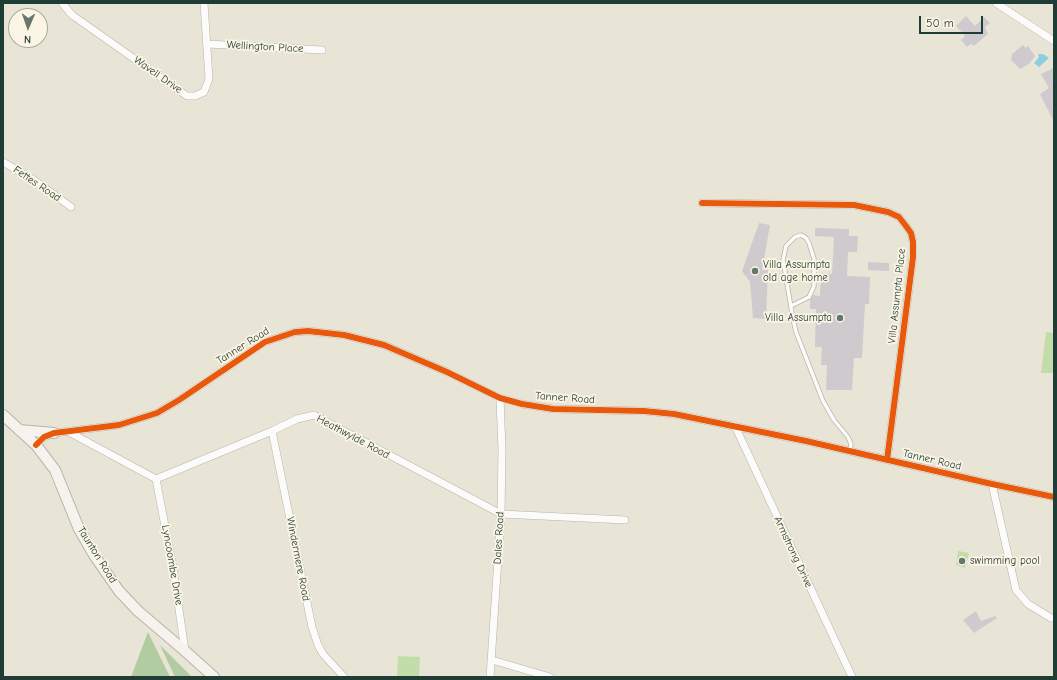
<!DOCTYPE html>
<style>
body{margin:0}
#map{position:relative;width:1057px;height:680px;overflow:hidden;background:#e9e5d6;font-family:"Comic Neue",sans-serif}
canvas{display:block}
.frame{position:absolute;inset:0;border:4px solid #1f3d34;pointer-events:none}
.north{position:absolute;left:8px;top:8px;width:40px;height:40px;box-sizing:border-box;background:#fcf5e5;border:1px solid #a4ab9e;border-radius:50%;rotate:182deg;font-size:11px;font-weight:700;line-height:16px;text-align:center;color:#1f3d34}
.north::after{content:'';display:block;margin:auto;width:14px;height:18px;background:#66786d;clip-path:polygon(50% 0,100% 100%,50% 72%,0 100%)}
.scale{position:absolute;left:919px;top:16px;width:64px;height:18px;box-sizing:border-box;border:2px solid #1f3d34;border-top:0;padding-left:5px;font-size:12px;line-height:14px;white-space:nowrap;color:#1f3d34;-webkit-text-stroke:3px #fcf5e5;paint-order:stroke}
</style>
<div id="map">
<canvas width="1057" height="680"></canvas>
<div class="frame"></div>
<div class="north">N</div>
<div class="scale">50 m</div>
</div>
<script>
const c = document.querySelector('canvas').getContext('2d');
c.lineJoin = 'round';
function fillPath(path, color) { c.fillStyle = color; c.fill(path, 'evenodd'); }
const shape = rows => new Path2D(rows.map(r => 'M' + r).join(''));
function stroke(path, color, width, dash) { c.strokeStyle = color; c.lineWidth = width; c.lineCap = dash ? 'butt' : 'round'; c.setLineDash(dash || []); c.stroke(path); }
function write(font, color, halo, rows, align = 'center') {
  c.font = font + ' "Comic Neue",sans-serif'; c.lineWidth = 3.5; c.setLineDash([]); c.textBaseline = 'middle'; c.strokeStyle = halo; c.fillStyle = color; for (const [text, x, y, turn = 0] of rows) {
    c.save(); c.translate(x, y); c.rotate((+turn || 0) * Math.PI / 180); c.textAlign = isNaN(turn) ? turn : align; if (halo) c.strokeText(text, 0, 0); c.fillText(text, 0, 0); c.restore();
  }
}
const green = shape([
 [1046,332,1054,333,1054,373,1041,373],
 [958,551,969,553,965,568,956,565],
 [398,656,420,657,419,677,397,677]
]);
const forest = shape([
 [148,632,170,677,131,677],
 [160,645,192,677,175,677]
]);
const water = shape([
 [1038,54,1043,54,1049,58,1039,67,1034,63,1039,57]
]);
const building = shape([
 [966,16,975,26,984,17,990,23,985,27,988,34,974,46,971,44,967,47,961,40,965,36,956,26],
 [1023,45,1026,48,1028,46,1035,56,1029,64,1020,69,1011,60,1012,54],
 [1054,68,1054,122,1040,94,1049,88,1041,74],
 [759,223,770,225,762,270,768,270,766,319,753,318,750,282,742,271],
 [815,228,849,229,849,236,858,236,857,252,848,252,847,276,870,277,869,304,865,304,862,358,854,358,852,390,826,390,827,365,821,365,822,347,815,347,816,309,810,309,810,300,813,295,820,296,821,273,832,274,834,237,815,236],
 [868,262,889,263,889,271,868,270],
 [976,611,981,621,995,616,997,618,974,633,963,620]
]);
const lane = shape([
 [791,306,809,297,814,286,814,259,809,243,806,238,801,235,795,237,786,246,783,260,793,319,796,332,823,401,834,420,848,437,851,444,850,451]
]);
const street = shape([
 [62,3,72,15,180,91,187,96,195,96,204,92,209,79,204,3],
 [996,3,1054,41],
 [207,44,322,50],
 [3,162,34,180,71,207],
 [702,203,854,205,888,212,899,217,906,226,911,233,913,242,913,257,887,460],
 [735,426,852,677],
 [67,431,156,479,272,431,297,419,314,415,501,514,625,520],
 [272,431,312,627,318,645,323,654,344,677],
 [36,445,44,437,54,433,119,425,157,413,179,400,265,342,295,332,308,331,344,335,384,345,447,372,500,398,522,404,553,409,644,411,674,414,806,441,992,484,1054,497],
 [156,479,173,568,185,651],
 [992,484,1016,590,1028,604,1051,618],
 [492,660,550,677],
 [490,677,501,514,502,450,500,398]
]);
const secondary = shape([
 [3,415,36,445,55,470,79,529,94,555,119,591,138,611,185,651,214,677],
 [19,430,54,433]
]);
const cycleway = shape([
 [702,203,854,205,888,212,899,217,906,226,911,233,913,242,913,257,887,460],
 [36,445,44,437,54,433,119,425,157,413,179,400,265,342,295,332,308,331,344,335,384,345,447,372,500,398,522,404,553,409,644,411,674,414,806,441,992,484,1054,497]
]);
const markers = [
 [755,271,4,"#66786d"],
 [840,318,4,"#66786d"],
 [962,561,4,"#66786d"]
];
const streetNames = [
 ["Wellington Place",265,47,3],
 ["Wavell Drive",158,75,35],
 ["Fettes Road",37,184,34],
 ["Villa Assumpta Place",897,296,-84],
 ["Tanner Road",243,346,-32],
 ["Tanner Road",565,398,4],
 ["Heathwylde Road",353,437,28],
 ["Tanner Road",932,460,13],
 ["Dales Road",499,538,-87],
 ["Armstrong Drive",793,552,65],
 ["Taunton Road",97,555,58],
 ["Windermere Road",298,559,79],
 ["Lyncoombe Drive",172,565,80]
];
const poiNames = [
 ["Villa Assumpta",763,265],
 ["old age home",763,278],
 ["Villa Assumpta",832,318,"right"],
 ["swimming pool",970,561]
];
fillPath(green, '#c3ddaa');
fillPath(forest, '#b1cca0');
fillPath(water, '#8dcde0');
fillPath(building, '#cfcace');
stroke(lane, '#b5b5ab', 5);
stroke(street, '#b5b5ab', 8);
stroke(secondary, '#b5b5ab', 12);
stroke(lane, '#fcfbf9', 3.5);
stroke(street, '#fcfbf9', 7);
stroke(secondary, '#f6f3ee', 10);
stroke(cycleway, '#e8590c', 6);
for (const [x, y, r, color] of markers) { const dot = new Path2D(); dot.arc(x, y, r, 0, 2 * Math.PI); c.fillStyle = color; c.fill(dot); stroke(dot, '#fcf5e5', 1.5); }
write('11px', '#1f3d34', '#fcf5e5', streetNames);
write('11px', '#1f3d34', '#fcf5e5', poiNames, 'left');
</script>
